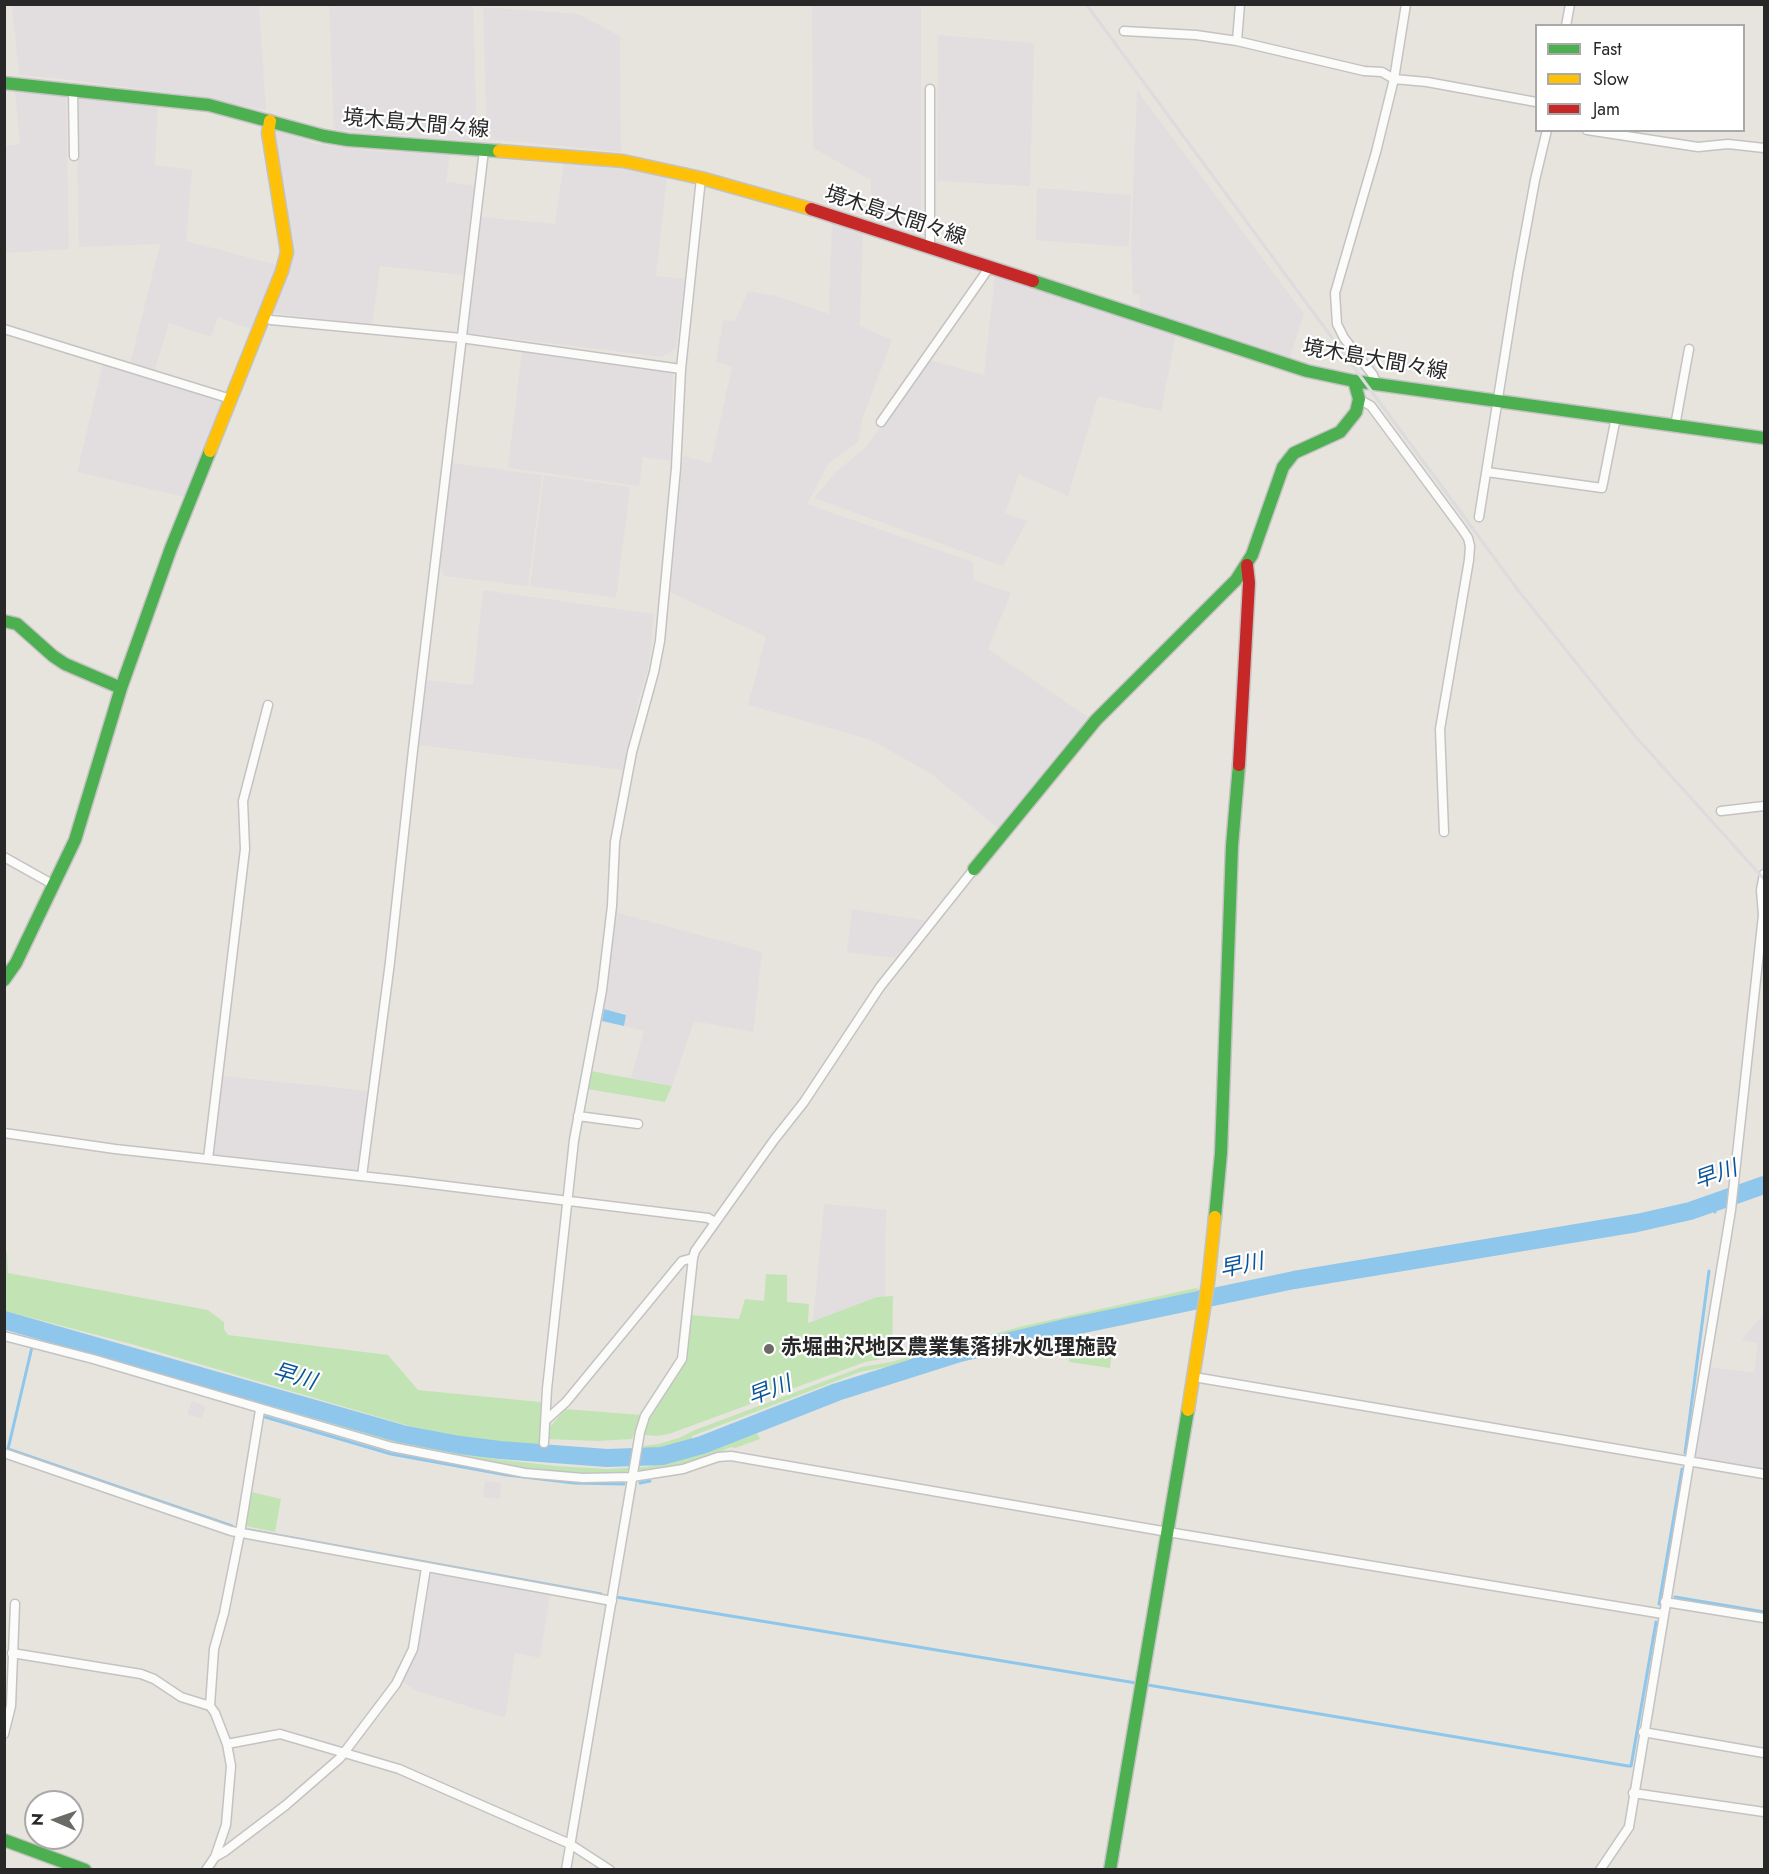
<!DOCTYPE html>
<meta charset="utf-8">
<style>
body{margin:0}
#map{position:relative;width:1769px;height:1874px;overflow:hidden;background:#e7e4dd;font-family:Jost,sans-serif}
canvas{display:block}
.frame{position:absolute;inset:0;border:6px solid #282828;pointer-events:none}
.legend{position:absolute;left:1535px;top:24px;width:210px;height:108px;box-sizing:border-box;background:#fff;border:2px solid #a9a9a9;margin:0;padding:8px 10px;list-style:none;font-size:18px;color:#282828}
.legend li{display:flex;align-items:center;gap:12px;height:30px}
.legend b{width:30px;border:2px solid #a9a9a9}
.north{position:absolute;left:24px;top:1790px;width:60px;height:60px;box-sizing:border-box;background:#fff;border:2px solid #a9a9a9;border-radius:50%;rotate:272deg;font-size:16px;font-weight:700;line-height:24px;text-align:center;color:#282828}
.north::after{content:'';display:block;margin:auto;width:21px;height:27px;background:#6b6a67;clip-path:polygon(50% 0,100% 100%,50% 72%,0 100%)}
</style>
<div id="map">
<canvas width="1769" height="1874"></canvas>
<div class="frame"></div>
<ul class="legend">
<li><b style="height:8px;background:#4caf50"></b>Fast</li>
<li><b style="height:8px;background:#ffc107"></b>Slow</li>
<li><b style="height:8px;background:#c62828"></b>Jam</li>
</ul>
<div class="north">N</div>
</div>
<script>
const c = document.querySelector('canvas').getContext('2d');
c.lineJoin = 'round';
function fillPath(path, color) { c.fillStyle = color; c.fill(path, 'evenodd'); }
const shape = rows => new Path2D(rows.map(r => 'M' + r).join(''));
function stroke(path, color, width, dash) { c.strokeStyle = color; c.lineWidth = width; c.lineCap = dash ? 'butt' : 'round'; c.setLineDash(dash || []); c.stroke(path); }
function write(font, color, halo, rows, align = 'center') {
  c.font = font + ' Jost,"Noto Sans JP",sans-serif'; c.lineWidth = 4.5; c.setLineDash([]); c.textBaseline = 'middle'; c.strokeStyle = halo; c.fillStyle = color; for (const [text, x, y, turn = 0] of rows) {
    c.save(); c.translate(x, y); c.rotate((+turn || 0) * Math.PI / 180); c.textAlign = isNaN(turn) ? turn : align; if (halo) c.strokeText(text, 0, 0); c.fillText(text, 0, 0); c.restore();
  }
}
const industrial = shape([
 [12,5,259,5,266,110,180,94,54,78,19,75],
 [329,5,473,5,477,141,377,134,334,129],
 [812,5,921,5,921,235,871,219,871,180,813,148],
 [483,7,578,14,620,36,621,152,487,139],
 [938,35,1034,43,1030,186,937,181],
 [1137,90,1304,314,1290,357,1140,308,1139,294,1133,295,1131,246],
 [15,91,66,95,69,249,6,253,4,146,20,144],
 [76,96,158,105,155,165,192,170,186,241,277,265,253,330,218,317,211,337,169,323,154,373,130,364,160,244,79,247],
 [277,130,316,144,373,151,450,154,446,182,476,186,464,275,380,266,372,325,272,313,291,258,291,235,273,133],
 [564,161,620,166,667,177,656,276,685,279,676,348,662,357,468,333,481,217,555,224],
 [1037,188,1131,195,1129,247,1036,240],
 [832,222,863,233,860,326,892,340,863,417,858,442,829,463,807,504,973,562,974,580,1011,593,988,649,1088,717,998,828,930,773,871,740,748,705,766,637,670,592,683,456,711,463,732,367,716,362,723,320,735,321,748,291,776,296,829,314],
 [995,275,1176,334,1161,411,1098,396,1068,496,1019,474,1005,513,1027,521,1003,566,814,498,837,471,866,447,929,360,984,375],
 [522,351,673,371,671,461,643,457,639,486,508,468],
 [103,363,225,401,185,497,77,472],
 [452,463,542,475,528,586,444,576,438,563],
 [544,475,630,487,616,598,530,586],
 [483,590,654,614,649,665,638,702,623,770,418,745,425,680,473,685],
 [852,909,927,921,895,958,847,952],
 [615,912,762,952,753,1032,694,1021,672,1086,631,1078,644,1031,624,1026,626,1014,604,1009],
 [222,1076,369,1091,359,1170,212,1154],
 [824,1204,886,1210,885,1297,877,1298,813,1321],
 [1764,1314,1764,1471,1693,1458,1709,1367,1754,1373,1758,1343,1741,1340],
 [192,1401,206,1406,202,1419,187,1414],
 [485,1481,501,1483,500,1499,483,1497],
 [433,1574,550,1594,540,1658,515,1653,505,1718,415,1690,403,1682,416,1653,429,1577]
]);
const green = shape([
 [591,1071,672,1086,665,1102,587,1089],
 [4,1244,7,1253,8,1273,208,1310,224,1322,224,1329,228,1335,388,1355,418,1390,540,1402,542,1405,540,1445,473,1439,409,1426,135,1345,5,1311],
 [766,1274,787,1275,787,1302,809,1304,808,1323,877,1297,893,1296,892,1357,865,1362,669,1434,657,1436,645,1435,648,1422,686,1358,690,1315,739,1319,745,1299,764,1301],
 [1196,1288,1200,1290,1201,1293,1025,1331,937,1352,901,1364,860,1372,692,1436,692,1440,663,1448,643,1449,643,1446,658,1444,679,1438,695,1430,862,1367,891,1362,1023,1326],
 [1113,1340,1110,1368,1069,1362,1068,1349],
 [204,1386,386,1438,496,1459,556,1466,607,1469,645,1467,700,1455,757,1433,760,1439,735,1448,731,1447,692,1465,642,1474,639,1470,629,1470,624,1474,585,1474,520,1469,390,1445,203,1391],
 [565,1409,641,1415,632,1439,597,1441,547,1439,550,1427],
 [252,1492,281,1499,275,1532,246,1526]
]);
const water = shape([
 [604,1009,626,1015,624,1026,602,1021]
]);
const stream = shape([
 [1715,1203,1715,1212],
 [15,1328,16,1323],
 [32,1347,8,1449,232,1526],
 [265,1417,391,1454,507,1475,574,1483,624,1484],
 [1685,1453,1709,1271],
 [640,1483,650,1481],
 [249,1530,601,1594],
 [616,1597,1136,1683],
 [1675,1597,1764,1612],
 [1659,1604,1682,1469],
 [1148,1685,1628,1766,1631,1766,1656,1622]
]);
const river = shape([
 [4,1320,402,1434,460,1445,500,1450,607,1458,662,1456,702,1445,837,1392,960,1353,1065,1328,1294,1280,1637,1223,1690,1211,1764,1185]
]);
const street = shape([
 [1566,26,1570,4],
 [1124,31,1196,35,1237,41,1364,71,1382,72,1394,79,1427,82,1536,102],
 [1237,41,1240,4],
 [73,90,74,156],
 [1587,130,1698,147,1728,144,1764,148],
 [930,249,930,89],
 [264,317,271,320,461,338,681,369],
 [4,329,231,399],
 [1376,383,1373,375,1344,338,1337,324,1335,293,1376,152,1394,79,1406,4],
 [1359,399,1371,406,1462,529,1468,538,1470,546,1469,560,1440,729,1444,832],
 [881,422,989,268],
 [1675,426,1689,349],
 [1487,472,1602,488,1616,417],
 [1479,517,1518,273,1535,180,1547,130],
 [1721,811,1764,806],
 [4,857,54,885],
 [578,1116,638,1124],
 [4,1133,115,1149,406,1181,708,1218,715,1222],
 [208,1159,245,849,243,801,268,705],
 [362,1176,390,962,413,750,484,150],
 [4,1336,93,1359,392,1447,525,1473,583,1478,632,1477,683,1469,718,1457,731,1456,1168,1532,1663,1614],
 [1194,1377,1764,1474],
 [546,1420,566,1402,682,1261,693,1258],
 [544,1443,547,1389,574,1140,602,990,612,906,615,842,632,752,654,672,660,641,676,468,681,369,701,178],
 [4,1453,231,1531,612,1601],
 [1665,1602,1764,1618],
 [12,1653,141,1674,154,1679,181,1697,210,1706,215,1713,227,1744,231,1766,226,1825,215,1857,206,1870],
 [210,1706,214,1649,224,1613,240,1533,260,1410],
 [1643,1732,1764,1753],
 [4,1734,11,1706,15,1604],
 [227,1744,280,1734,399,1769,570,1844,610,1870],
 [1633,1793,1764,1812],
 [215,1857,224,1852,286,1805,340,1758,396,1684,413,1649,426,1568],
 [566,1870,640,1432,645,1416,682,1359,693,1258,695,1251,774,1140,804,1102,880,987,974,869],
 [1600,1870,1629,1827,1731,1210,1763,915,1761,890,1764,874]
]);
const fast = shape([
 [4,83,209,105,324,136,348,140,499,151],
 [1033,281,1307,371,1354,381,1764,438],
 [4,621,17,624,53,656,65,664,121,688],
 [974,869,1096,720,1236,580,1252,555,1283,467,1294,453,1340,432,1356,412,1359,399,1354,381],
 [4,980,16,963,75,840,121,688,171,548,210,451],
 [1215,1217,1221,1153,1232,846,1239,765],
 [4,1840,85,1870],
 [1110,1870,1188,1410]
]);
const slow = shape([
 [499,151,623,161,701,178,811,209],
 [210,451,282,271,287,252,268,133,270,121],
 [1188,1410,1208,1283,1215,1217]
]);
const jam = shape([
 [811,209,1033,281],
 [1239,765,1249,583,1247,565]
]);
const rail = shape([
 [1086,4,1518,590,1635,736,1764,879]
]);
const markers = [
 [769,1349,6,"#6b6a67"]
];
const streetNames = [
 ["境木島大間々線",416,125,5],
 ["境木島大間々線",895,217,18],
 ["境木島大間々線",1375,361,10]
];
const poiNames = [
 ["赤堀曲沢地区農業集落排水処理施設",781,1349]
];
const waterNames = [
 ["早川",1716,1176,-19],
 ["早川",1242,1267,-12],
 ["早川",294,1378,16],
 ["早川",770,1392,-21]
];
fillPath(industrial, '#e2dee0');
fillPath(green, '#c2e4b5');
fillPath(water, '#8ec7eb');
stroke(stream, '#8ec7eb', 3);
stroke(river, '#8ec7eb', 18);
stroke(street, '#c4c3c3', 11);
stroke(fast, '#c4c3c3', 15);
stroke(slow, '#c4c3c3', 15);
stroke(jam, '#c4c3c3', 15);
stroke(street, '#fbfbfa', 8);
stroke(fast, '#4caf50', 12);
stroke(slow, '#ffc107', 12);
stroke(jam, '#c62828', 12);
stroke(rail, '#dcdcde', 3);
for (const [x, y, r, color] of markers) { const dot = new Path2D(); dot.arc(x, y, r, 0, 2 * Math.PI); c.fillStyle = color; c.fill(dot); stroke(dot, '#fff', 2); }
write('21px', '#282828', '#fff', streetNames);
write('bold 21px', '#282828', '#fff', poiNames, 'left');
write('italic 22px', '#0a559a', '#fff', waterNames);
</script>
